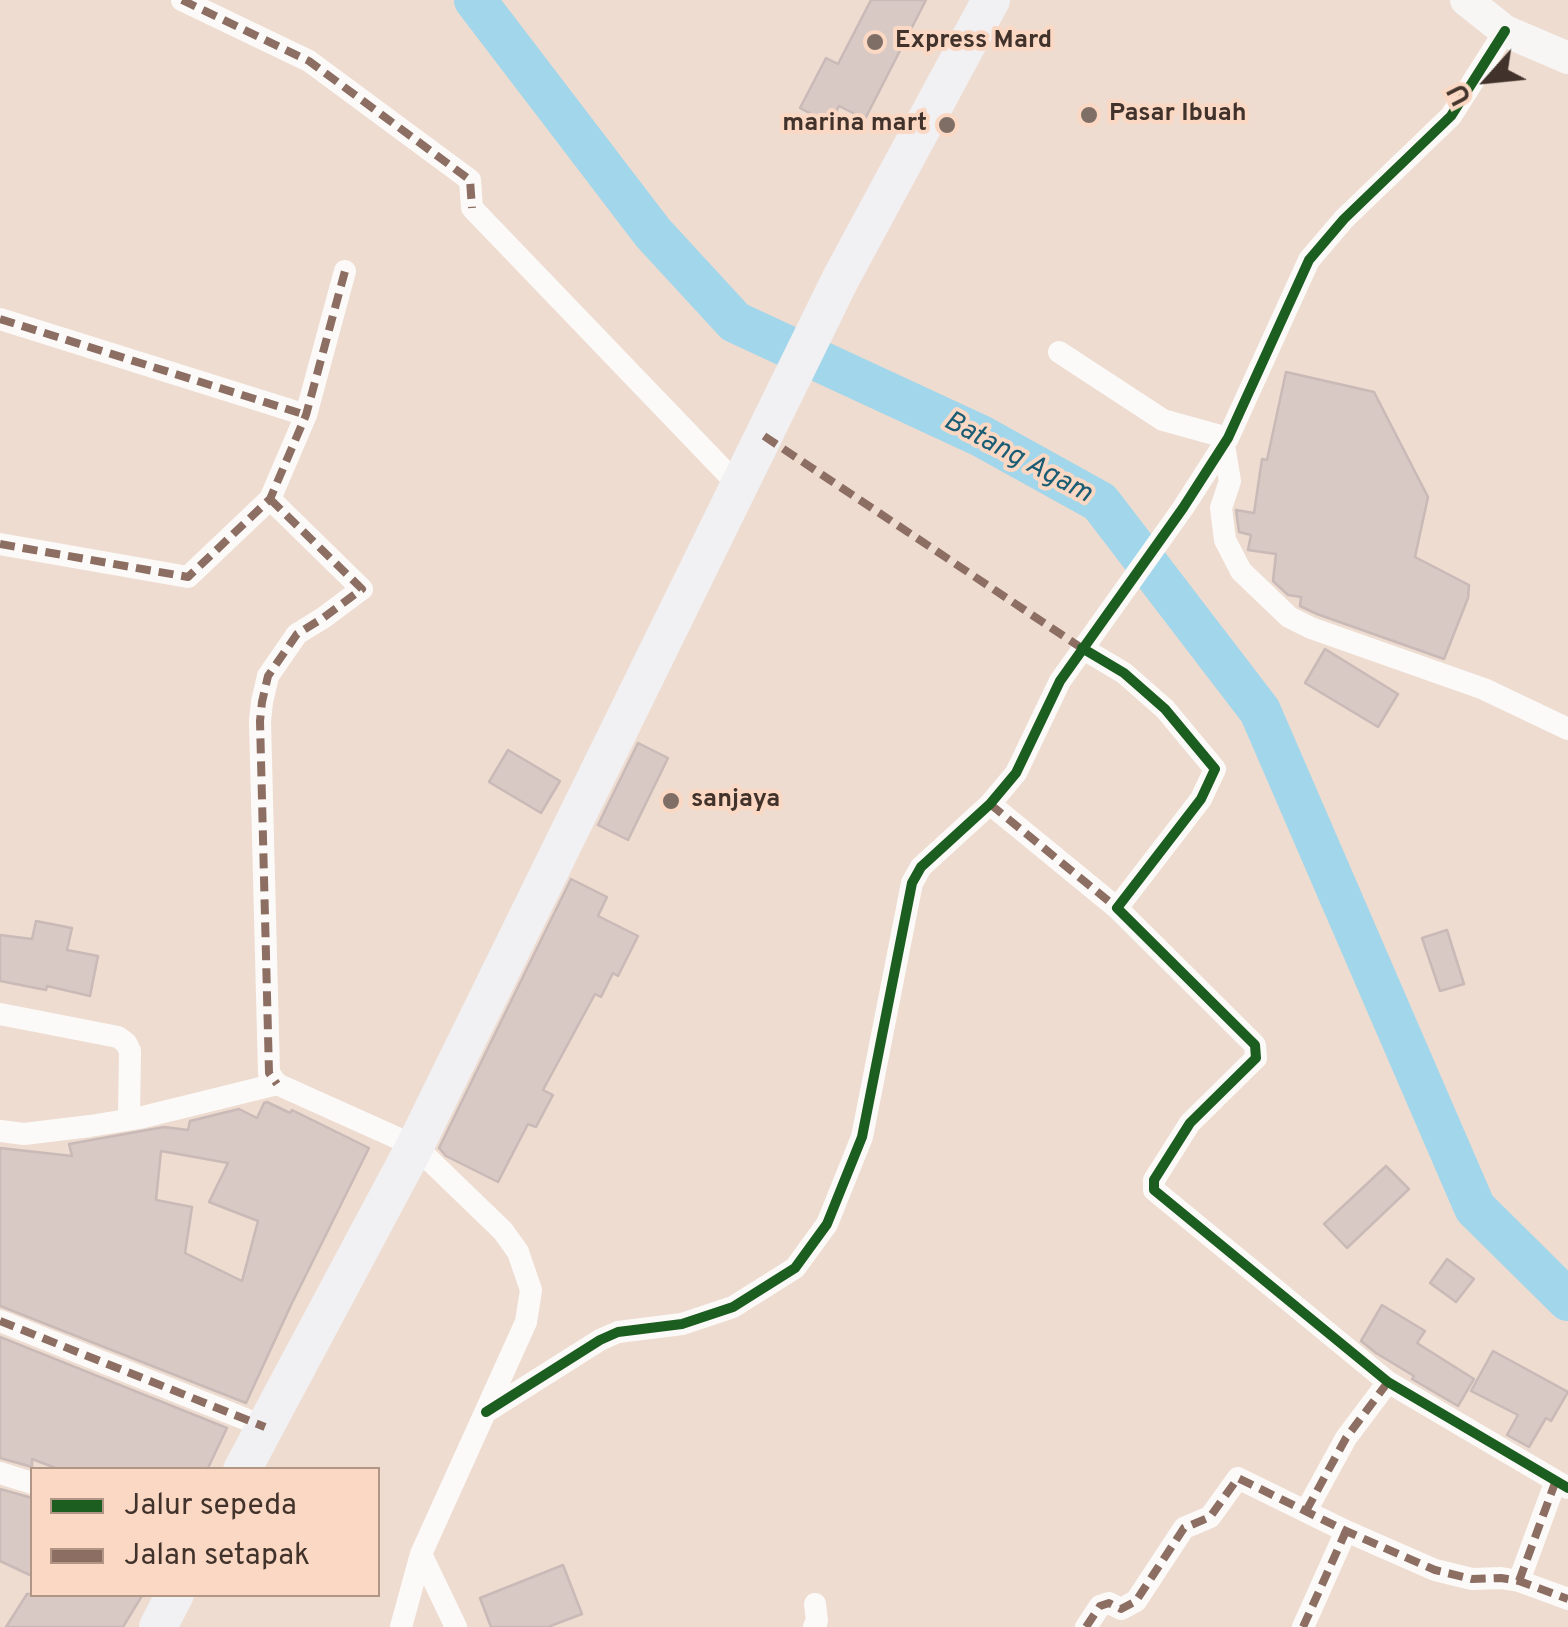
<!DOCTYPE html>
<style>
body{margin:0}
#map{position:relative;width:1568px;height:1627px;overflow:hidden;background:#eedcd0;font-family:Overpass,sans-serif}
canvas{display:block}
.legend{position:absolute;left:30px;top:1467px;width:350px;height:130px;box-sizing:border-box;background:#fbd8c3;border:2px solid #b19686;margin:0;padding:12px 18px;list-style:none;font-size:30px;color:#41332b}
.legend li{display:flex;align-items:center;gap:20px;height:50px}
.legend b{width:50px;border:2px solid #b19686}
.north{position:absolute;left:1438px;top:30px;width:100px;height:100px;-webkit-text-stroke:8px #fbd8c3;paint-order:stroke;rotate:243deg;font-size:28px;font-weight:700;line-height:40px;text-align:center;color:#41332b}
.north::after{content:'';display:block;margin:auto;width:35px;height:45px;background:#41332b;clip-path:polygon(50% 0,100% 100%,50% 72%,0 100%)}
</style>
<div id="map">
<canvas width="1568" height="1627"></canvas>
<ul class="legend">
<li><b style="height:12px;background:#1b5e20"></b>Jalur sepeda</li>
<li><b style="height:12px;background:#8d6e63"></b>Jalan setapak</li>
</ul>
<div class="north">U</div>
</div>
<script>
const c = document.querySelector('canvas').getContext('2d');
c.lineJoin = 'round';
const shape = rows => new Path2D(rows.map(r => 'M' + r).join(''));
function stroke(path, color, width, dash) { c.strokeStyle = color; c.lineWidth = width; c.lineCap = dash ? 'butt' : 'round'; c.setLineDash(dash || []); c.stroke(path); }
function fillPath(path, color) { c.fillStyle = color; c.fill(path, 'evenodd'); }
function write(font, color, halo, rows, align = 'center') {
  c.font = font + ' Overpass,sans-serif'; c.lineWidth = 8; c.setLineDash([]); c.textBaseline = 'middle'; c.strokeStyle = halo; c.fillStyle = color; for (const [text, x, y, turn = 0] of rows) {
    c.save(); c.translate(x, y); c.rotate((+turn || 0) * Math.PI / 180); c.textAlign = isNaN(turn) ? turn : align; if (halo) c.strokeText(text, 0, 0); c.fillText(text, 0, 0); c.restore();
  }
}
const river = shape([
 [475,0,653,233,735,322,981,436,1100,502,1260,711,1475,1208,1568,1300]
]);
const building = shape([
 [871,0,926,0,865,119,839,106,830,124,800,108,826,58,838,64,871,0],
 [1286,372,1374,392,1428,497,1415,557,1469,585,1468,598,1444,659,1317,614,1300,606,1301,597,1288,595,1273,581,1276,554,1248,550,1251,535,1239,532,1236,510,1254,513,1262,459,1267,460,1286,372],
 [1325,649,1398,694,1378,727,1305,683,1325,649],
 [638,743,668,758,628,840,598,825,638,743],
 [508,750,560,781,541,813,489,782,508,750],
 [571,879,607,897,598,916,638,936,618,976,613,973,601,997,595,994,543,1090,553,1095,536,1127,528,1124,498,1182,446,1156,439,1148,571,879],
 [36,921,72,928,67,950,98,956,90,996,47,986,46,990,0,981,0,935,32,939,36,921],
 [1447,930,1464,984,1440,991,1422,938,1447,930],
 [267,1102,290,1113,292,1110,369,1148,291,1305,246,1403,0,1306,0,1148,72,1156,69,1144,164,1127,188,1130,190,1121,239,1109,257,1118,264,1103,267,1102],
 [161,1151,228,1163,209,1202,258,1221,242,1281,185,1253,192,1207,156,1200,161,1151],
 [1386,1166,1409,1189,1347,1248,1324,1224,1386,1166],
 [1447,1259,1474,1279,1456,1302,1430,1283,1447,1259],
 [1382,1305,1425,1331,1417,1343,1474,1379,1458,1406,1412,1379,1414,1376,1376,1353,1361,1341,1382,1305],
 [0,1337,227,1428,207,1470,61,1470,32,1459,32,1467,0,1458,0,1337],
 [1493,1351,1568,1392,1551,1421,1546,1418,1529,1447,1507,1435,1518,1415,1471,1391,1493,1351],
 [0,1489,32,1498,32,1576,0,1561,0,1489],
 [563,1565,582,1614,548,1627,491,1627,480,1598,563,1565],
 [27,1594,143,1594,123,1627,6,1627,27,1594]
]);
const street = shape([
 [182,0,309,61,470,180,472,208,739,486],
 [0,319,306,415],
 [1059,352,1163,420,1228,438],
 [1224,445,1230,481,1221,508,1225,540,1241,571,1289,617,1311,628,1484,689,1568,729],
 [270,499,362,589,323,618,297,634,268,676,262,702,260,721,269,1073,277,1084],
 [0,544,188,577,270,499,306,415,345,271],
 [1082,648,1124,673,1165,709,1215,769,1201,799,1117,908,1255,1045,1256,1058,1190,1123,1154,1180,1154,1190,1388,1382,1568,1488],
 [990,804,1117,908],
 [0,1014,118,1037,126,1043,130,1051,129,1119],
 [0,1131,24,1134,90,1126,139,1118,277,1084,415,1146,503,1231,518,1252,531,1290,526,1322,421,1554,456,1627],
 [0,1321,265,1427],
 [486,1412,600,1340,618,1332,682,1324,733,1307,795,1268,827,1224,862,1137,912,883,921,867,990,804,1016,773,1060,681,1183,508,1228,438,1309,260,1344,219,1451,116,1505,31],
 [0,1473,32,1483],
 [1306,1511,1346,1438,1388,1382],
 [1519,1581,1555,1483],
 [401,1627,421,1554],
 [814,1627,817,1621,815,1604],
 [1086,1627,1100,1606,1109,1603,1121,1609,1136,1601,1184,1528,1210,1517,1238,1478,1346,1531,1435,1570,1472,1579,1501,1578,1519,1581,1568,1599],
 [1303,1627,1346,1531]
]);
const secondary = shape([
 [1466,0,1505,31,1568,58]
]);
const primary = shape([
 [242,1470,415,1146,841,278,991,0],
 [158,1627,175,1594]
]);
const quiet = shape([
 [182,0,309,61,470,180,472,208],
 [0,319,306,415],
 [764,436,1086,651],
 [270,499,362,589,323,618,297,634,268,676,262,702,260,721,269,1073,277,1084],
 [0,544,188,577,270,499,306,415,345,271],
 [990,804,1117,908],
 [0,1321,265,1427],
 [1306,1511,1346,1438,1388,1382],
 [1519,1581,1555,1483],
 [1086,1627,1100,1606,1109,1603,1121,1609,1136,1601,1184,1528,1210,1517,1238,1478,1346,1531,1435,1570,1472,1579,1501,1578,1519,1581,1568,1599],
 [1303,1627,1346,1531]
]);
const cycleway = shape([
 [1082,648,1124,673,1165,709,1215,769,1201,799,1117,908,1255,1045,1256,1058,1190,1123,1154,1180,1154,1190,1388,1382,1568,1488],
 [486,1412,600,1340,618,1332,682,1324,733,1307,795,1268,827,1224,862,1137,912,883,921,867,990,804,1016,773,1060,681,1183,508,1228,438,1309,260,1344,219,1451,116,1505,31]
]);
const markers = [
 [875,42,10,"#7e6e65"],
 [1089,115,10,"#7e6e65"],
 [947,125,10,"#7e6e65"],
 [671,801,10,"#7e6e65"]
];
const poiNames = [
 ["Express Mard",895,42],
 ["Pasar Ibuah",1109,115],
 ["marina mart",927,125,"right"],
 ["sanjaya",691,801]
];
const waterNames = [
 ["Batang Agam",1017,459,28]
];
stroke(river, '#a1d6eb', 42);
fillPath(building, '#d8c9c5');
stroke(building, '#c9b9b7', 2.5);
stroke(street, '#fcfaf8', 22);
stroke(secondary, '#f7f6f5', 32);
stroke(primary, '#f1f0f2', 38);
stroke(quiet, '#8d6e63', 8, [15, 8]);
stroke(cycleway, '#1b5e20', 10);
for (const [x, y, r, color] of markers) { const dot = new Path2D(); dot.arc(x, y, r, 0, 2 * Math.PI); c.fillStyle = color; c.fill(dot); stroke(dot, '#fbd8c3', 4); }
write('bold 25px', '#41332b', '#fbd8c3', poiNames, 'left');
write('italic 28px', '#195c74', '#fbd8c3', waterNames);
</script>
